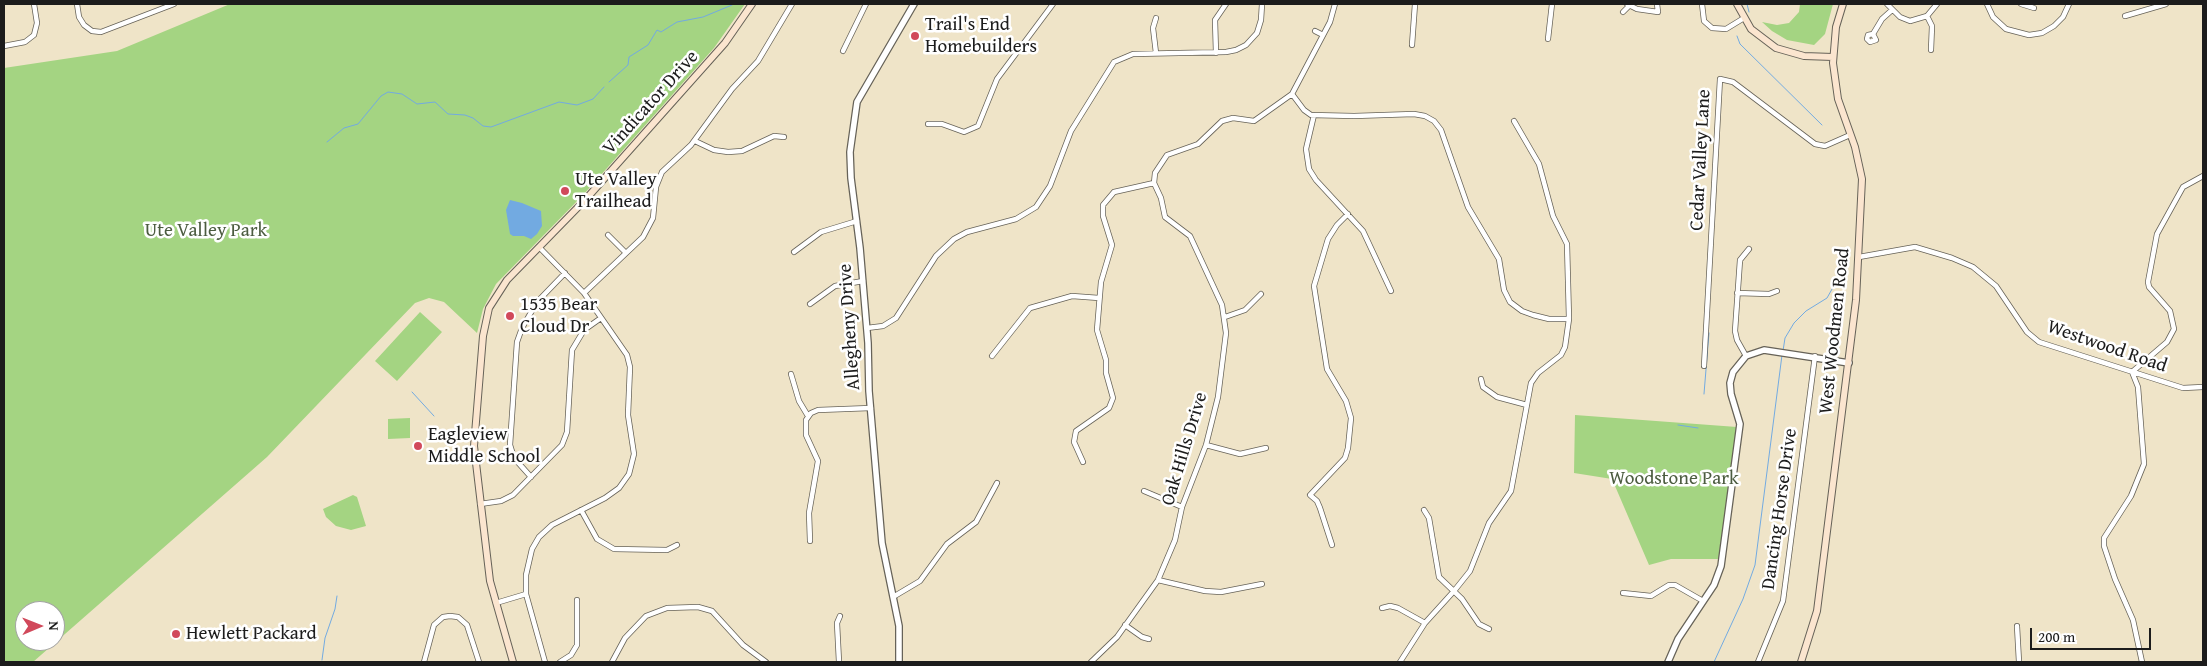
<!DOCTYPE html>
<style>
body{margin:0}
#map{position:relative;width:2207px;height:666px;overflow:hidden;background:#efe4c8;font-family:"Gentium Book Plus",serif}
canvas{display:block}
.frame{position:absolute;inset:0;border:5px solid #1c1c1c;pointer-events:none}
.north{position:absolute;left:15px;top:601px;width:50px;height:50px;box-sizing:border-box;background:#fff;border:1px solid #a4a4a4;border-radius:50%;rotate:89deg;font-size:14px;font-weight:700;line-height:20px;text-align:center;color:#1c1c1c}
.north::after{content:'';display:block;margin:auto;width:18px;height:22px;background:#d1495b;clip-path:polygon(50% 0,100% 100%,50% 72%,0 100%)}
.scale{position:absolute;left:2030px;top:628px;width:121px;height:22px;box-sizing:border-box;border:2px solid #1c1c1c;border-top:0;padding-left:6px;font-size:15px;line-height:18px;white-space:nowrap;color:#1c1c1c;-webkit-text-stroke:4px #fff;paint-order:stroke}
</style>
<div id="map">
<canvas width="2207" height="666"></canvas>
<div class="frame"></div>
<div class="north">N</div>
<div class="scale">200 m</div>
</div>
<script>
const c = document.querySelector('canvas').getContext('2d');
c.lineJoin = 'round';
function fillPath(path, color) { c.fillStyle = color; c.fill(path, 'evenodd'); }
const shape = rows => new Path2D(rows.map(r => 'M' + r).join(''));
function stroke(path, color, width, dash) { c.strokeStyle = color; c.lineWidth = width; c.lineCap = dash ? 'butt' : 'round'; c.setLineDash(dash || []); c.stroke(path); }
function write(font, color, halo, rows, align = 'center') {
  c.font = font + ' "Gentium Book Plus",serif'; c.lineWidth = 5; c.setLineDash([]); c.textBaseline = 'middle'; c.strokeStyle = halo; c.fillStyle = color; for (const [text, x, y, turn = 0] of rows) {
    c.save(); c.translate(x, y); c.rotate((+turn || 0) * Math.PI / 180); c.textAlign = isNaN(turn) ? turn : align; if (halo) c.strokeText(text, 0, 0); c.fillText(text, 0, 0); c.restore();
  }
}
const green = shape([
 [230,4,745,4,714,48,583,195,496,284,483,309,477,333,444,302,429,298,415,303,267,457,33,662,4,662,4,68,117,51],
 [25,611,55,611,55,641,25,641],
 [1800,4,1833,4,1825,34,1814,45,1787,40,1772,31,1762,22,1777,25,1789,23,1799,12],
 [420,312,442,332,397,381,375,361],
 [1575,415,1737,427,1719,559,1671,559,1649,565,1612,479,1574,473],
 [410,418,410,438,388,439,388,419],
 [353,495,357,497,366,526,351,530,336,526,326,517,323,509]
]);
const water = shape([
 [510,200,522,203,541,211,542,226,537,234,531,239,524,236,513,236,510,234,506,210]
]);
const stream = shape([
 [1747,4,1749,12],
 [1737,36,1740,44,1822,125],
 [609,82,628,65,629,57,648,45,657,30,661,32,677,22,703,17,732,5],
 [327,142,344,128,358,124,381,96,388,92,402,94,417,104,435,102,448,114,465,115,473,118,483,126,491,127,559,102,577,105,593,99,604,87],
 [1783,351,1785,338,1794,323,1806,311,1827,298,1841,273],
 [412,392,434,416],
 [1704,394,1709,333],
 [1678,425,1698,428],
 [322,660,325,638,335,609,337,596],
 [1714,662,1743,599,1755,565,1782,355]
]);
const minor = shape([
 [77,4,79,17,84,25,92,31,101,32,174,4],
 [1627,4,1637,9,1658,12,1657,4],
 [1702,4,1704,21,1712,28,1726,29,1744,18],
 [1887,4,1900,17,1910,21,1927,16,1937,4],
 [1987,4,1993,17,2006,29,2029,35,2042,33,2054,26,2063,17,2069,4],
 [2021,4,2034,8],
 [1623,12,1629,6],
 [1927,16,1932,26,1931,50],
 [2125,16,2166,4],
 [1156,18,1153,28,1156,53],
 [1315,31,1323,35],
 [1873,34,1876,40,1870,42,1867,39,1868,35,1873,34,1882,19,1892,10],
 [1548,39,1552,4],
 [1412,45,1415,4],
 [4,46,25,42,34,35,37,23,34,4],
 [843,51,866,4],
 [1216,53,1215,20,1226,4],
 [1292,94,1304,110,1311,115,1354,116,1414,114,1425,116,1434,121,1441,130,1468,207,1499,259,1504,290,1510,302,1522,311,1533,315,1549,319,1569,319],
 [1314,115,1306,149,1309,169,1316,180,1363,231,1391,291],
 [928,124,942,124,964,132,978,126,997,79,1053,4],
 [695,141,714,150,728,152,742,151,774,136,784,137],
 [608,235,626,253],
 [539,247,584,293,627,355,630,367,628,415,634,454,629,474,619,488,605,498,552,525,539,537,532,549,526,575,526,594,545,662],
 [794,252,821,232,857,221],
 [1859,257,1915,247,1952,258,1973,267,1996,286,2027,332,2039,342,2183,388,2203,387],
 [584,293,643,237,653,218,656,187,662,172,691,145,732,89,758,61,792,4],
 [1737,293,1769,294,1777,291],
 [810,304,835,286,863,281],
 [1225,317,1245,310,1261,294],
 [867,328,883,326,896,318,936,256,954,239,967,232,1016,219,1036,207,1050,186,1071,131,1114,62,1133,54,1226,52,1236,50,1246,45,1257,33,1261,20,1262,4],
 [992,356,1030,308,1072,296,1099,298],
 [1746,356,1737,340,1735,331,1740,260,1749,249],
 [1704,366,1720,79,1733,82,1815,144,1825,146,1850,135],
 [791,374,799,401,808,416],
 [1481,379,1483,387,1497,397,1527,405],
 [1206,445,1240,454,1266,448],
 [1083,462,1074,442,1076,431,1109,408,1113,398,1106,373,1106,360,1097,330,1101,282,1112,245,1103,216,1103,205,1114,192,1154,183],
 [531,477,514,458,510,445,517,342,522,328,537,302,565,273],
 [1144,491,1182,507],
 [480,504,501,501,513,495,562,445,567,432,572,350,584,330,601,318],
 [581,510,597,539,614,549,667,550,677,545],
 [1424,510,1429,518,1439,577,1462,599,1479,624,1489,629],
 [810,541,809,513,818,461,806,435,806,420,811,413,818,410,871,408],
 [1332,545,1320,508,1317,501,1310,495,1345,458,1348,448,1351,418,1346,401,1327,369,1314,286,1328,239,1337,225,1348,214],
 [1158,580,1205,591,1221,592,1262,584],
 [1623,593,1651,596,1669,585,1675,585,1703,601],
 [893,597,920,581,947,544,976,522,997,483],
 [496,603,526,594],
 [1382,608,1390,606,1398,608,1425,623],
 [1125,625,1142,637,1149,639],
 [2017,626,2019,662],
 [424,662,434,625,443,617,450,616,458,617,467,625,479,662],
 [560,662,571,655,577,645,577,600],
 [612,662,625,638,646,616,667,608,698,607,712,611,743,645,766,662],
 [839,662,837,623,840,616],
 [1091,662,1117,637,1158,580,1175,540,1182,507,1206,445,1218,397,1226,333,1222,305,1190,236,1165,217,1161,198,1154,183,1155,173,1167,155,1198,144,1222,121,1233,118,1254,121,1292,94,1330,22,1335,4],
 [1400,662,1425,623,1454,591,1470,571,1489,523,1511,491,1531,383,1538,373,1561,355,1565,347,1569,319,1567,244,1553,216,1539,164,1514,121],
 [1758,662,1783,601,1815,356],
 [2142,662,2133,620,2115,579,2104,546,2104,538,2131,496,2144,464,2138,387,2132,372,2167,342,2174,329,2170,311,2149,287,2148,282,2157,234,2183,187,2203,176]
]);
const tertiary = shape([
 [899,662,899,626,882,543,869,391,868,343,860,248,851,178,850,152,857,102,914,4],
 [1668,662,1678,639,1714,585,1721,566,1740,424,1731,394,1730,383,1733,372,1746,356,1764,350,1849,363]
]);
const secondary = shape([
 [1737,4,1751,29,1776,48,1804,56,1833,57],
 [513,662,490,581,474,446,483,336,489,308,507,280,586,199,725,43,752,4],
 [1801,662,1817,611,1856,300,1862,179,1855,147,1838,99,1833,63,1836,27,1843,4]
]);
const markers = [
 [915,36,5,"#d1495b"],
 [565,191,5,"#d1495b"],
 [510,316,5,"#d1495b"],
 [418,446,5,"#d1495b"],
 [176,634,5,"#d1495b"]
];
const poiNames = [
 ["Trail's End",925,25],
 ["Homebuilders",925,47],
 ["Ute Valley",575,180],
 ["Trailhead",575,202],
 ["1535 Bear",520,305],
 ["Cloud Dr",520,327],
 ["Eagleview",428,435],
 ["Middle School",428,457],
 ["Hewlett Packard",186,634]
];
const streetNames = [
 ["Vindicator Drive",651,103,-48],
 ["Cedar Valley Lane",1701,160,-87],
 ["Allegheny Drive",850,327,-94],
 ["West Woodmen Road",1835,331,-84],
 ["Westwood Road",2107,347,19],
 ["Oak Hills Drive",1185,449,-73],
 ["Dancing Horse Drive",1780,509,-82]
];
const parkNames = [
 ["Ute Valley Park",206,231],
 ["Woodstone Park",1674,479]
];
fillPath(green, '#a4d482');
fillPath(water, '#72aae1');
stroke(stream, '#72aae1', 1);
stroke(minor, '#666258', 6);
stroke(tertiary, '#666258', 8);
stroke(secondary, '#666258', 8);
stroke(minor, '#fff', 4.5);
stroke(tertiary, '#fff', 5.5);
stroke(secondary, '#fbe5cf', 6);
for (const [x, y, r, color] of markers) { const dot = new Path2D(); dot.arc(x, y, r, 0, 2 * Math.PI); c.fillStyle = color; c.fill(dot); stroke(dot, '#fff', 2); }
write('19px', '#1c1c1c', '#fff', poiNames, 'left');
write('19px', '#1c1c1c', '#fff', streetNames);
write('19px', '#4c5c40', '#fff', parkNames);
</script>
